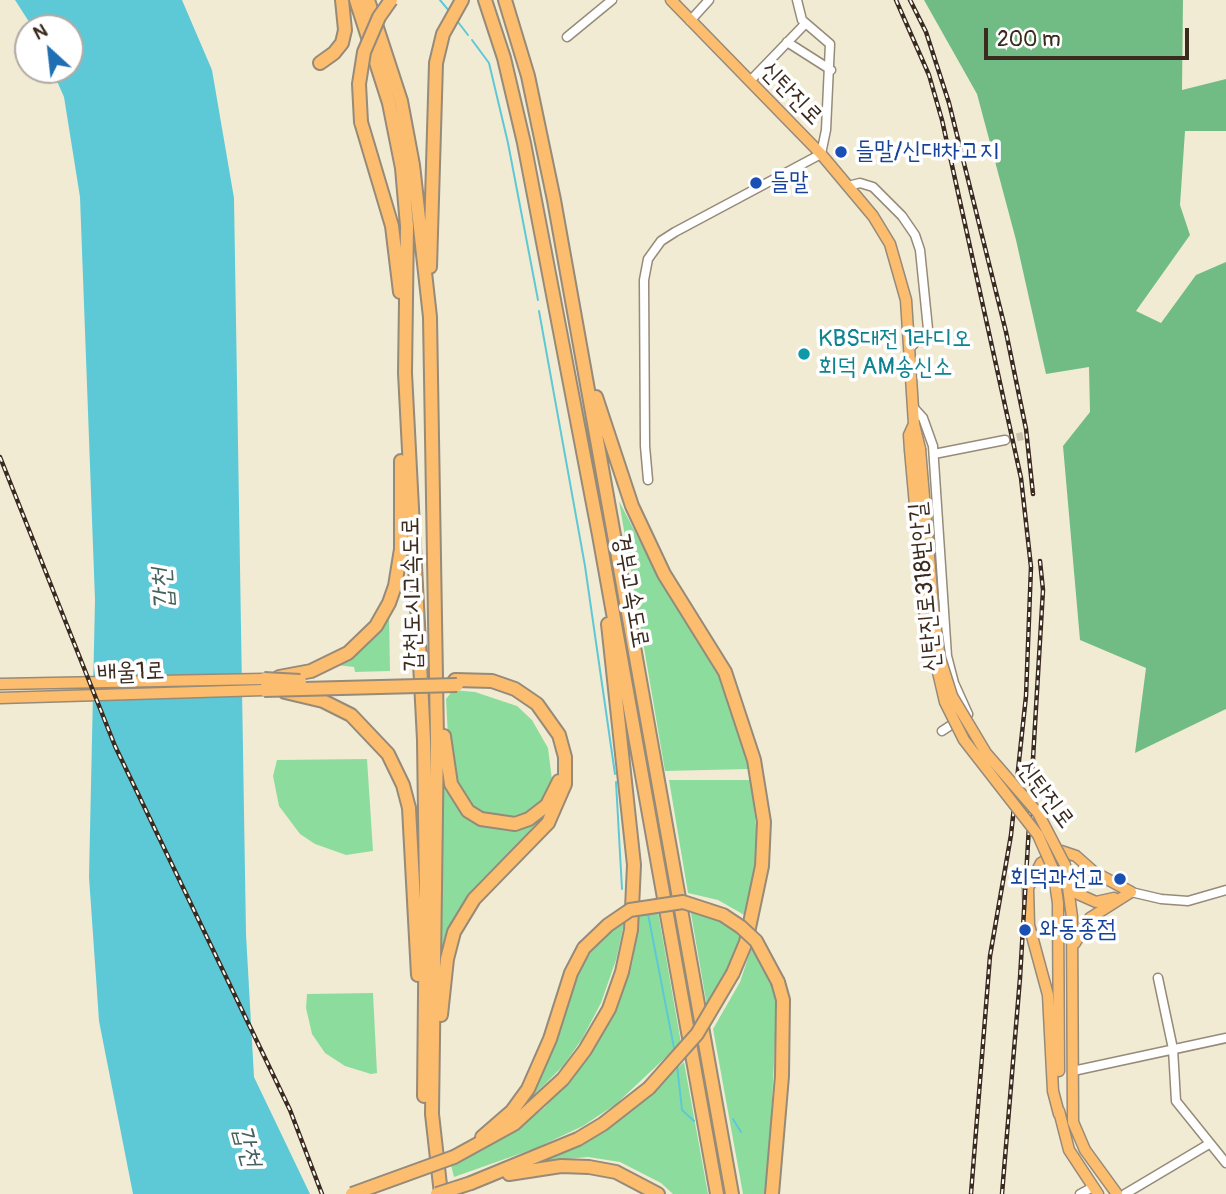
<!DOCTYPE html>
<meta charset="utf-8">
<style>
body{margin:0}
#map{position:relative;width:1226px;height:1194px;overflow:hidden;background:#f2ebd4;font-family:Pangolin,sans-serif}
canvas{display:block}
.north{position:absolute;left:14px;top:14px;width:70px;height:70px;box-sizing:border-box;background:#fff;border:2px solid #b1aaa5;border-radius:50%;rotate:333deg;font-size:19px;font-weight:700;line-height:28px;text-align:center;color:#3b2a1e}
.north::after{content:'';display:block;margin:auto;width:24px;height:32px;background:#1f6fb2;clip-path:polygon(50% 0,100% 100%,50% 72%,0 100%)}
.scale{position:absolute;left:984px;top:28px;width:205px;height:32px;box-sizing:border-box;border:4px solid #3b2a1e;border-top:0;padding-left:9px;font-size:21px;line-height:24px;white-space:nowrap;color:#3b2a1e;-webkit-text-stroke:5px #fff;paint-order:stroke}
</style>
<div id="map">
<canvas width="1226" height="1194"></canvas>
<div class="north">N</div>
<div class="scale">200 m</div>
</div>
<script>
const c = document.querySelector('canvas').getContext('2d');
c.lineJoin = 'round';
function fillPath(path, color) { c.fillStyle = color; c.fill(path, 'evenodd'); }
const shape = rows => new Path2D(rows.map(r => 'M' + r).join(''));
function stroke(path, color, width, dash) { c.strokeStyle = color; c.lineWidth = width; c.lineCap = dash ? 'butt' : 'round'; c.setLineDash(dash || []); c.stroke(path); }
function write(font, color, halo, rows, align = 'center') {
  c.font = font + ' Pangolin,"Poor Story",sans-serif'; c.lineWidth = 7; c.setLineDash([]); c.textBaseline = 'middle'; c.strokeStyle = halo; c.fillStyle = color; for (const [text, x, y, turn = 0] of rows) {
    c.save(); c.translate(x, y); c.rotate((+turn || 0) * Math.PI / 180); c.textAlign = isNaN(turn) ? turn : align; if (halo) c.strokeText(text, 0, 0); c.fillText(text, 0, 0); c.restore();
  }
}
const green = shape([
 [619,501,666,591,718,675,734,711,748,753,749,769,665,771],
 [389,613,390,671,355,672,354,667,336,665],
 [453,690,475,692,517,706,532,720,548,748,552,780,544,802,525,817,503,822,479,814,462,799,449,756,446,699],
 [367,759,373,851,346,855,315,844,300,834,279,806,273,776,277,760],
 [444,773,457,801,497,824,548,806,543,821,477,885,452,928,440,963],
 [669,780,751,780,757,835,753,886,746,916,718,900,688,893],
 [657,906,681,1043,616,1104,583,1126,536,1148,454,1177,451,1165,518,1129,545,1107,594,1049,614,1012,632,964,640,912],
 [690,908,709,913,741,933,728,971,707,1006],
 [625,919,616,960,601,1003,582,1039,563,1066,518,1111,582,966,600,939],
 [752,946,767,970,777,1007,767,1194,743,1194,713,1029,740,982],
 [373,993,377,1073,371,1074,345,1066,325,1053,312,1034,306,1008,307,994],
 [684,1062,708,1194,673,1194,661,1183,620,1162,588,1157,542,1161,582,1141,647,1097]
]);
const forest = shape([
 [924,0,1183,0,1182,90,1226,79,1226,131,1185,131,1180,205,1190,235,1136,311,1161,323,1196,275,1226,262,1226,709,1135,753,1146,668,1080,640,1063,446,1090,412,1089,367,1046,374,1016,240,977,94]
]);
const water = shape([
 [15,0,182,0,212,70,234,198,246,934,254,1077,310,1194,133,1194,99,1021,89,877,95,600,80,197,64,97,52,70,70,70,70,28,33,28]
]);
const stream = shape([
 [440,0,450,12],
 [458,22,468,35],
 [472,40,489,63,508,143,538,300],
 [539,311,585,566,615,774],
 [616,782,622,889],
 [648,914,675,1053],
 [677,1065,682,1110,694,1121],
 [733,1119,741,1132]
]);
const minorTunnel = shape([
 [1005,440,1023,436]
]);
const minor = shape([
 [690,21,709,0],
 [567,37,612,0],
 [787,42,831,70],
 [750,81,805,24],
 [848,186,860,183,873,187,902,216,915,235,920,250,928,329,911,347],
 [913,407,923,418,933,446,947,656,954,683,968,714,942,731],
 [934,454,1005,440],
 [648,480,645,446,644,280,648,259,661,241,675,232,821,154,826,130,830,44,802,20,797,0],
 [1131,892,1161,899,1188,901,1226,890],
 [1158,978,1173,1049,1176,1101,1226,1163],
 [1073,1071,1226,1038],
 [1080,1194,1093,1187],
 [1125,1194,1209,1144]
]);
const major = shape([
 [671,0,821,154,873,216,890,244,906,300,914,424,920,449],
 [910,450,909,435,914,424],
 [0,684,264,679],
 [0,698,264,690],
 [1065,865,1072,917,1073,1122,1085,1150,1117,1194],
 [1053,869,1058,903,1059,1071],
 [1069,884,1078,894,1096,902,1114,898],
 [1075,943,1090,918,1131,892],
 [1059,1111,1069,1150,1098,1194],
 [1059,1114,1053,1091,1048,995,1029,925,1028,888,1041,863,1061,851,1076,856,1094,872,1131,892]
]);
const highway = shape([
 [356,0,389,103,402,168,407,226,405,373,424,740,426,892,424,1096],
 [368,0,401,101,413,165,430,317,437,738,432,1114,441,1194],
 [485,0,504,58,524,143,599,535,717,1194],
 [505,0,528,76,554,200,732,1194],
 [320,63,334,53,342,43,345,30,342,0],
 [361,122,392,226,400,292],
 [430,267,436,63,443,34,462,0],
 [596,397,632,506,664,574,725,672,754,760,764,822,762,866,746,942,733,973],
 [279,677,311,671,348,653,376,626,389,603,395,586,401,549,401,461],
 [285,692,323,701,351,715,388,754,403,785,409,808,418,975],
 [444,736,451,784,468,811,481,819,515,824,529,819,547,805,559,781],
 [441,1015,447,959,454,932,474,899,548,823,565,784,565,757,559,735,537,704,515,689,492,681,455,680],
 [482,1137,512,1111,528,1089,550,1039,571,973,584,948],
 [454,1157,514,1124,563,1079,585,1050,609,1009,622,972,631,930,634,865,608,624],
 [509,1174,561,1166,589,1167,616,1172,658,1194],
 [471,1183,578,1139,603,1124,649,1088],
 [772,1194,782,1076,783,1000,778,982]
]);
const rail = shape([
 [896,0,929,75,942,120,1021,478,1031,567,1026,696,1011,835,990,956,971,1194],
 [910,0,926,32,949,103,1006,332,1026,429,1033,494],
 [0,457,115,746,290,1110,322,1194],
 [1002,1194,1020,978,1043,590,1040,561]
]);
const majorBridge = shape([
 [920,449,934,616,940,658,952,696,986,753,1038,813,1065,865],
 [910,450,925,616,945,702,964,740,1038,835,1053,869]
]);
const highwayBridge = shape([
 [361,122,359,84,364,52,379,17,391,0],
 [264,679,300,681],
 [264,690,457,685],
 [584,948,608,925,630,910,683,902,723,915,741,927,756,941,778,982],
 [649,1088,697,1034,733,973],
 [352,1194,454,1157],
 [437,1194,471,1183]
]);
const markers = [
 [841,152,7,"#1a4fb4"],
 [756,183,7,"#1a4fb4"],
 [804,354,7,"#0f9aa8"],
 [1120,879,7,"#1a4fb4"],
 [1025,930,7,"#1a4fb4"]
];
const streetNames = [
 ["신탄진로",791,94,46],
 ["신탄진로318번안길",926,587,-95],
 ["경부고속도로",630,591,80],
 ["갑천도시고속도로",413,594,-91],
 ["배울1로",131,673,-2],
 ["신탄진로",1045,795,53]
];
const transitNames = [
 ["들말/신대차고지",855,152],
 ["들말",770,183],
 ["회덕과선교",1106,879,"right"],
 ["와동종점",1039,930]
];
const cultureNames = [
 ["KBS대전 1라디오",818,340],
 ["회덕 AM송신소",818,368]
];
const waterNames = [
 ["갑천",164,589,-94],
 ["갑천",246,1146,75]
];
fillPath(green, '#8cdd9d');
fillPath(forest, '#71bc84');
fillPath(water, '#5dc9d6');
stroke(stream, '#5dc9d6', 2);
stroke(minorTunnel, '#cdc4b0', 8, [8, 4]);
stroke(minor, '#968a79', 11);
stroke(major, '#968a79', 13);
stroke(highway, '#968a79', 16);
stroke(minor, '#fff', 8);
stroke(major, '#fcbd6f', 10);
stroke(highway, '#fcbd6f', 12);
stroke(rail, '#3b2a1e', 4.5);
stroke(rail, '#fff', 2, [5]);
stroke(majorBridge, '#968a79', 13, []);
stroke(highwayBridge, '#968a79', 16, []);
stroke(majorBridge, '#fcbd6f', 10);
stroke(highwayBridge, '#fcbd6f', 12);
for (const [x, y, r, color] of markers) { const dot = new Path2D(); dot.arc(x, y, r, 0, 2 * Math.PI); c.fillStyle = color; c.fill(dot); stroke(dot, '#fff', 2.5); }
write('24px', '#3b2a1e', '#fff', streetNames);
write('24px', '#164399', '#fff', transitNames, 'left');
write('24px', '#0d838f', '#fff', cultureNames, 'left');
write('italic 26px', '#47625e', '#fff', waterNames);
</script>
